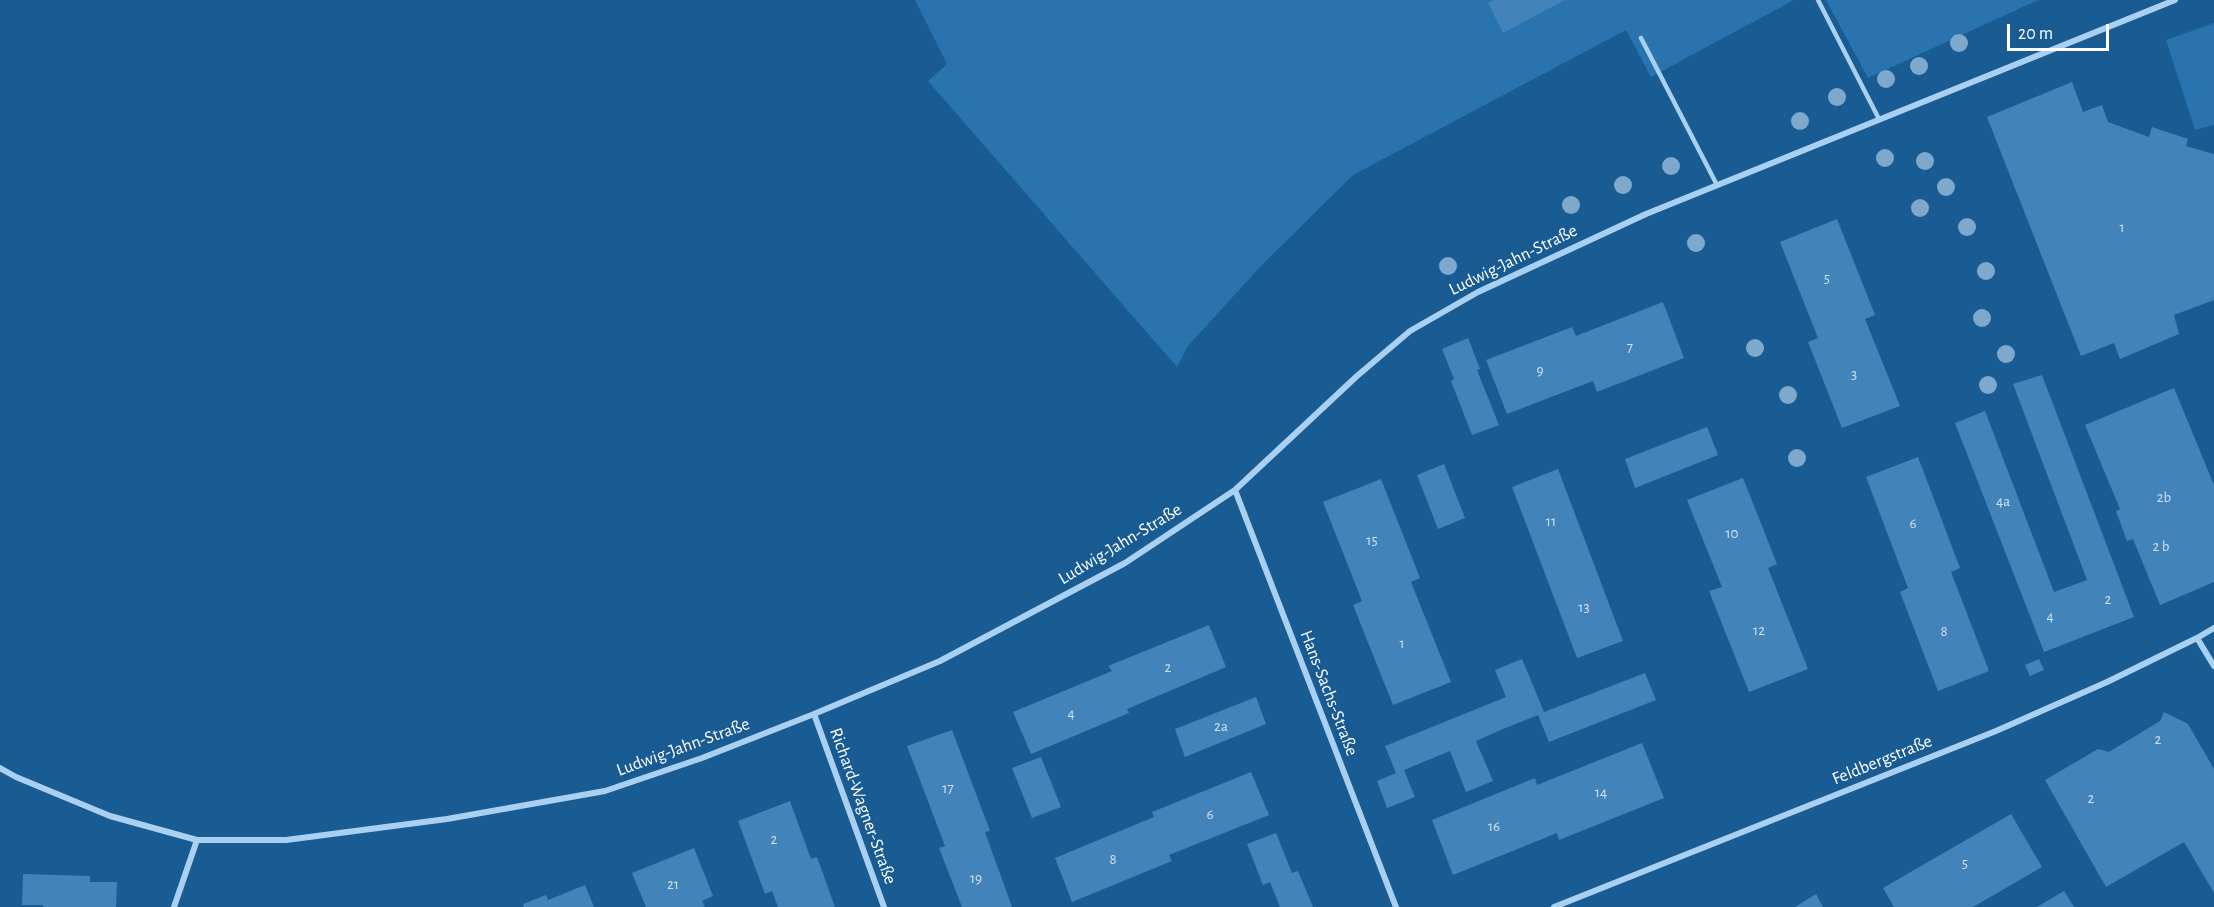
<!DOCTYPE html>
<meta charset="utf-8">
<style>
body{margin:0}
#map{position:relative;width:2214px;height:907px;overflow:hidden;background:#195b93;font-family:"Alegreya Sans",sans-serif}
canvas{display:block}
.scale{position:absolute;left:2007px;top:24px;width:102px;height:27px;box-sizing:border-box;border:3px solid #fff;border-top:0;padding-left:8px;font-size:18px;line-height:21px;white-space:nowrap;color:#fff;-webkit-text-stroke:4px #195b93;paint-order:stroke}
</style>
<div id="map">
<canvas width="2214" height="907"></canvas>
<div class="scale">20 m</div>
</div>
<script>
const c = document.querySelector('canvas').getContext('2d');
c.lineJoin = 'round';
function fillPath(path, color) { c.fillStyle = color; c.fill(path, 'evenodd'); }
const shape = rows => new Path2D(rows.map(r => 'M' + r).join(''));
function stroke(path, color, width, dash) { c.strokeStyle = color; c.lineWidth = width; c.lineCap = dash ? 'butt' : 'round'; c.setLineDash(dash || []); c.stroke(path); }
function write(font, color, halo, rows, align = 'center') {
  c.font = font + ' "Alegreya Sans",sans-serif'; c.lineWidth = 4.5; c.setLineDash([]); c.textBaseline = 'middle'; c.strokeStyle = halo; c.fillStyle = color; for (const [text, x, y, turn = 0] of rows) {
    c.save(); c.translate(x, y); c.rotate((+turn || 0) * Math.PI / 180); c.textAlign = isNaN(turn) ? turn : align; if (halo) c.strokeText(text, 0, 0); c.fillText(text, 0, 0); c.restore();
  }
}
const green = shape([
 [915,0,1794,0,1651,77,1626,30,1353,175,1261,266,1188,346,1177,367,928,81,947,64],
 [1826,0,2038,0,1868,78],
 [2214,23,2214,125,2195,130,2166,40]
]);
const building = shape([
 [1494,0,1565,0,1503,33,1488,3],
 [2072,82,2083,112,2102,105,2108,122,2149,137,2152,127,2188,139,2186,146,2214,154,2214,300,2174,315,2179,334,2120,359,2114,343,2081,356,1987,117],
 [1837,219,1875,315,1865,319,1900,406,1842,428,1808,342,1818,338,1780,242],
 [1663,302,1684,358,1597,392,1593,381,1507,414,1486,360,1572,327,1576,336],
 [1468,338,1480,369,1477,370,1499,425,1472,435,1451,381,1454,379,1442,349],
 [2042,375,2134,617,2044,652,1955,423,1985,411,2054,592,2087,580,2013,384],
 [2174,388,2214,485,2214,582,2160,605,2133,539,2127,541,2116,511,2120,509,2085,425],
 [1707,427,1718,455,1635,488,1625,459],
 [1918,457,1960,568,1951,572,1989,671,1938,691,1900,592,1908,588,1866,477],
 [1444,464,1465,518,1438,529,1417,475],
 [1558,469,1623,641,1577,658,1512,487],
 [1743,478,1777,564,1768,568,1808,669,1749,692,1709,591,1722,587,1687,500],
 [1381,479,1420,578,1411,582,1451,682,1393,705,1353,605,1362,601,1323,502],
 [1209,625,1226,667,1127,709,1129,713,1031,754,1013,712,1112,671,1108,666],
 [1522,659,1544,712,1645,673,1656,700,1549,742,1538,715,1503,729,1476,741,1493,781,1466,792,1450,751,1404,770,1415,797,1387,808,1377,781,1396,773,1385,746,1506,697,1495,670],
 [2039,659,2044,670,2030,676,2025,665],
 [1256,697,1266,724,1185,757,1175,729],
 [2164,712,2188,724,2214,769,2214,893,2184,842,2106,887,2045,780,2098,749,2109,752,2160,721],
 [952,730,990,831,985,832,1012,907,962,907,939,848,945,846,907,746],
 [1642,743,1664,798,1559,840,1557,833,1453,875,1432,820,1535,778,1537,785],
 [1041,757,1061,807,1032,818,1012,768],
 [1251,772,1269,815,1169,855,1172,861,1072,902,1055,858,1154,817,1152,812],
 [790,801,811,859,817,857,835,907,778,907,772,891,765,894,738,821],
 [2011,814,2042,867,1973,907,1894,907,1883,888],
 [1276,833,1292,873,1298,871,1313,907,1280,907,1270,882,1263,885,1247,844],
 [694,848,713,896,702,901,705,906,703,907,646,907,632,873],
 [23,874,90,876,90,882,117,882,116,907,43,907,43,905,22,905],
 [585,885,594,907,524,907,523,904,546,895,548,900],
 [2064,891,2074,907,2037,907],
 [1816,894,1823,907,1795,907]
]);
const lane = shape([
 [1818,0,1879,119],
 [1641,38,1717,185]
]);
const street = shape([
 [1235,490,1396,907],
 [2197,638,2214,666],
 [814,714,884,907],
 [0,768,16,777,110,816,197,840,286,840,447,819,605,791,702,758,814,714,940,661,1125,563,1235,490,1357,376,1410,331,1478,292,1646,214,2175,0],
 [174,907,197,840],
 [1554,907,1996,731,2107,682,2197,638,2214,628]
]);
const trees = [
 [1959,43],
 [1919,66],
 [1886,79],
 [1837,97],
 [1800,121],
 [1885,158],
 [1925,161],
 [1671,166],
 [1623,185],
 [1946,187],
 [1571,205],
 [1920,208],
 [1967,227],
 [1696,243],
 [1448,266],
 [1986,271],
 [1982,318],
 [1755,348],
 [2006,354],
 [1988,385],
 [1788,395],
 [1797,458]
];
const numberNames = [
 ["1",2122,227],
 ["5",1827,278],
 ["7",1630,347],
 ["9",1540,370],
 ["3",1854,374],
 ["2b",2164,497],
 ["4a",2003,501],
 ["11",1551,521],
 ["6",1913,523],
 ["10",1732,533],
 ["15",1372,540],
 ["2 b",2161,546],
 ["2",2108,599],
 ["13",1584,607],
 ["4",2050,616],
 ["12",1759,630],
 ["8",1944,631],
 ["1",1402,643],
 ["2",1168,667],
 ["4",1071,713],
 ["2a",1221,726],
 ["2",2158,739],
 ["17",948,788],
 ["14",1601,792],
 ["2",2091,798],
 ["6",1210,814],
 ["16",1494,826],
 ["2",774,839],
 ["8",1113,859],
 ["5",1965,863],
 ["19",976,878],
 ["21",673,884]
];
const streetNames = [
 ["Ludwig-Jahn-Straße",1513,260,-26],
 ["Ludwig-Jahn-Straße",1120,544,-31],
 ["Hans-Sachs-Straße",1329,693,69],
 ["Ludwig-Jahn-Straße",683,747,-20],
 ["Feldbergstraße",1882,760,-22],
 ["Richard-Wagner-Straße",863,806,70]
];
fillPath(green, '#2974af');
fillPath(building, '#4284ba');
stroke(lane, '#a9d0f0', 4.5);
stroke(street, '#a9d0f0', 6);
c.fillStyle = '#7ea9cc';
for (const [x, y] of trees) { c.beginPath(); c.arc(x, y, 9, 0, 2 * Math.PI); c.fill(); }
write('15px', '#d0e0ee', null, numberNames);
write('18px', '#fff', '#195b93', streetNames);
</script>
